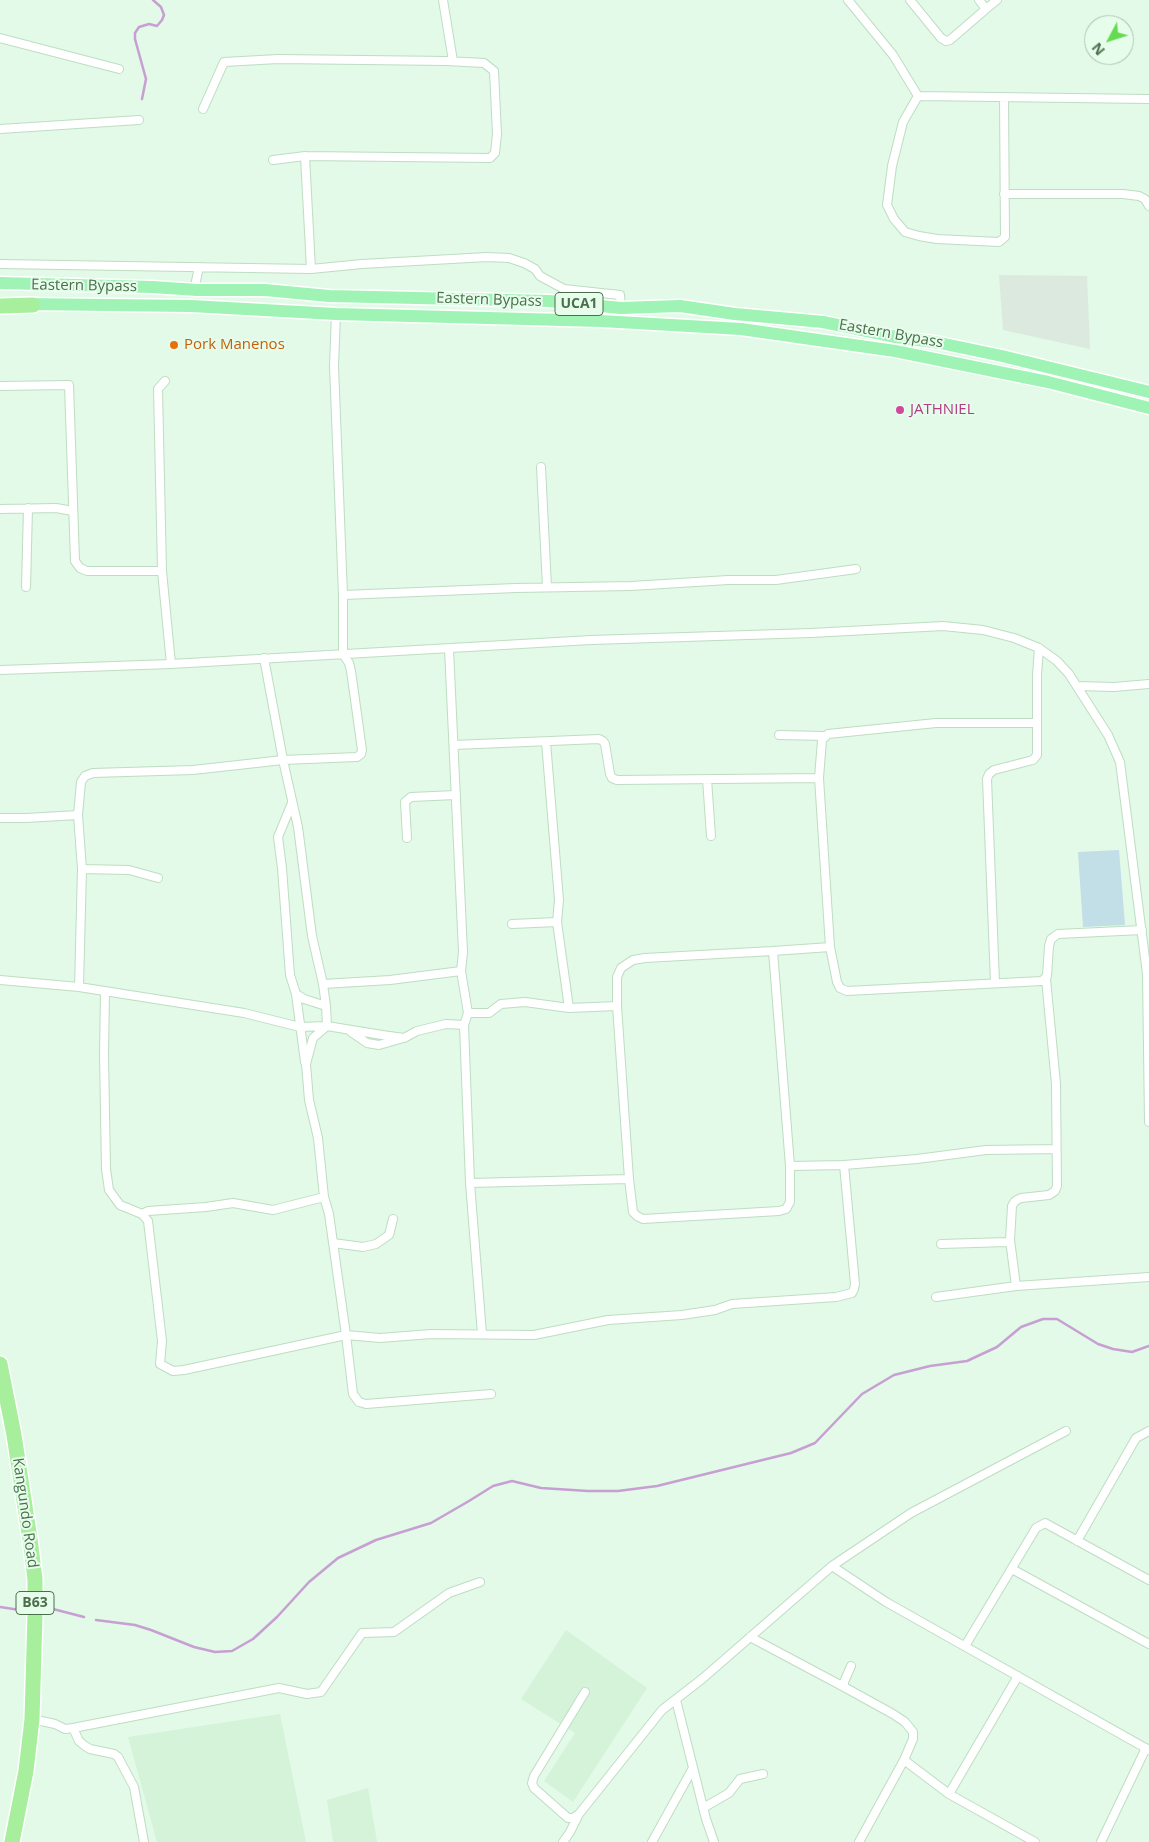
<!DOCTYPE html>
<style>
body{margin:0}
#map{position:relative;width:1149px;height:1842px;overflow:hidden;background:#e2fae7;font-family:"Open Sans",sans-serif}
canvas{display:block}
.north{position:absolute;left:1084px;top:15px;width:50px;height:50px;box-sizing:border-box;background:#e7fdec;border:1px solid #a9c4ac;border-radius:50%;rotate:230deg;font-size:14px;font-weight:700;line-height:20px;text-align:center;color:#4b6f4b}
.north::after{content:'';display:block;margin:auto;width:18px;height:22px;background:#66da50;clip-path:polygon(50% 0,100% 100%,50% 72%,0 100%)}
</style>
<div id="map">
<canvas width="1149" height="1842"></canvas>
<div class="north">N</div>
</div>
<script>
const c = document.querySelector('canvas').getContext('2d');
c.lineJoin = 'round';
function fillPath(path, color) { c.fillStyle = color; c.fill(path, 'evenodd'); }
const shape = rows => new Path2D(rows.map(r => 'M' + r).join(''));
function stroke(path, color, width, dash) { c.strokeStyle = color; c.lineWidth = width; c.lineCap = dash ? 'butt' : 'round'; c.setLineDash(dash || []); c.stroke(path); }
function write(font, color, halo, rows, align = 'center') {
  c.font = font + ' "Open Sans",sans-serif'; c.lineWidth = 4; c.setLineDash([]); c.textBaseline = 'middle'; c.strokeStyle = halo; c.fillStyle = color; for (const [text, x, y, turn = 0] of rows) {
    c.save(); c.translate(x, y); c.rotate((+turn || 0) * Math.PI / 180); c.textAlign = isNaN(turn) ? turn : align; if (halo) c.strokeText(text, 0, 0); c.fillText(text, 0, 0); c.restore();
  }
}
const residential = shape([
 [566,1630,647,1688,573,1802,544,1781,575,1733,521,1699],
 [280,1714,306,1842,157,1842,128,1737],
 [368,1788,377,1842,333,1842,327,1800]
]);
const industrial = shape([
 [999,275,1087,276,1090,349,1003,330]
]);
const green = shape([
 [1119,850,1125,925,1083,927,1078,852]
]);
const stream = shape([
 [142,99,146,79,135,39,135,33,139,27,149,24,157,26,162,20,164,15,161,7,153,0],
 [0,1607,20,1610],
 [53,1609,84,1617],
 [96,1620,135,1625,151,1630,194,1647,215,1652,232,1651,253,1639,277,1617,309,1582,338,1558,376,1540,431,1523,469,1501,493,1486,512,1481,541,1488,588,1491,618,1491,657,1486,791,1453,815,1443,862,1394,894,1375,930,1366,967,1361,997,1347,1021,1327,1043,1319,1057,1319,1098,1344,1113,1349,1132,1352,1149,1346]
]);
const street = shape([
 [443,0,453,61],
 [848,0,893,55,918,96],
 [910,0,941,38,946,41,950,40,986,9],
 [979,0,986,9,997,0],
 [0,38,119,69],
 [918,96,903,122,892,166,887,205,894,219,905,232,919,236,937,239,999,242,1005,237,1004,97],
 [918,96,1149,99],
 [203,109,224,62,278,59,447,61,484,63,494,71,497,134,495,153,490,158,305,156,311,269],
 [0,129,139,120],
 [273,160,305,156],
 [1004,194,1123,194,1139,196,1145,199,1149,206],
 [0,264,311,269,362,264,487,257,509,258,524,263,535,269,540,276,564,289,620,295,621,308],
 [197,290,196,281,199,267],
 [0,386,69,385,75,561,80,568,87,571,162,571,171,664],
 [541,467,547,587],
 [0,509,56,508,73,511],
 [162,571,158,389,165,381],
 [26,587,28,508],
 [343,595,516,588,631,586,728,580,776,580,856,569],
 [449,649,463,952,461,971,468,1013],
 [264,658,283,760,298,827,312,936,323,984,326,1006,327,1026,313,1038,306,1064,309,1100,318,1138,324,1197,329,1214,346,1335,380,1338,431,1334,534,1335,608,1320,682,1315,715,1310,732,1304,836,1297,852,1293,854,1289,855,1284,844,1165],
 [0,670,171,664,591,640,811,633,943,626,983,630,1014,638,1039,648,1057,661,1069,674,1108,735,1120,762,1147,974,1149,974],
 [1078,686,1114,687,1149,684],
 [779,735,825,736],
 [546,742,559,900,557,922,569,1008],
 [454,745,599,739,603,741,605,744,610,774,612,778,617,780,819,778,830,947],
 [819,778,822,740,828,734,936,723,1037,723],
 [707,779,711,836],
 [292,803,278,837,282,868,290,975,296,994,304,999,326,1006],
 [0,818,26,818,78,815],
 [407,838,405,802,411,797,456,795],
 [82,869,129,870,158,878],
 [512,924,557,922],
 [773,951,645,958,633,960,621,968,617,977,617,1006,629,1179,633,1212,637,1216,643,1219,779,1211,786,1209,790,1202,790,1166,773,951,830,947,837,982,840,988,847,991,1042,981,1047,976,1049,946,1051,939,1058,934,1142,930],
 [1147,974,1149,1122],
 [0,980,79,987,82,869,78,815,81,782,85,776,93,773,193,770,283,760,357,757,361,754,362,750,351,671,349,663,343,654,343,595,334,366,336,314],
 [995,983,987,779,989,774,994,770,1029,761,1033,760,1037,755,1037,675,1039,648],
 [323,984,390,980,461,971],
 [79,987,244,1013,300,1027,327,1026,382,1035,404,1038,417,1031,446,1024,464,1025],
 [105,991,104,1055,106,1169,109,1190,120,1205,142,1214,148,1221,162,1341,160,1364,173,1371,184,1370,346,1335,353,1394,359,1402,366,1404,491,1394],
 [296,994,305,1062],
 [351,1032,367,1043,379,1045,400,1039],
 [790,1166,844,1165,917,1159,986,1150,1056,1149],
 [470,1183,629,1179],
 [142,1214,148,1211,206,1207,233,1203,273,1210,324,1197],
 [1010,1240,1016,1286],
 [333,1243,363,1247,376,1244,389,1235,393,1219],
 [941,1244,1007,1242,1010,1240,1012,1206,1015,1201,1021,1198,1049,1195,1055,1191,1057,1186,1056,1084,1046,979],
 [936,1297,1016,1286,1149,1277],
 [482,1334,470,1183,464,1025,468,1013,489,1013,501,1004,525,1002,569,1008,617,1006],
 [1077,1541,1136,1438,1149,1431],
 [832,1566,886,1602,1149,1750],
 [1012,1569,1149,1644],
 [750,1637,844,1687],
 [965,1646,1036,1528,1045,1523,1149,1580],
 [851,1666,844,1682,844,1687,893,1714,905,1722,913,1732,913,1739,904,1760,859,1842],
 [585,1692,534,1776,532,1783,534,1788,568,1818,573,1818,579,1814,662,1710,702,1679,832,1566,911,1513,1066,1431],
 [676,1700,706,1819,714,1842],
 [32,1719,55,1724,65,1729,73,1728,79,1741,85,1746,90,1749,114,1754,118,1757,134,1787,144,1842],
 [73,1728,279,1688,307,1694,321,1692,362,1633,394,1632,449,1593,480,1582],
 [904,1760,949,1794,1035,1842],
 [949,1794,1018,1676],
 [703,1808,729,1793,740,1779,763,1774],
 [563,1842,570,1832,578,1816],
 [652,1842,693,1768],
 [1101,1842,1146,1748]
]);
const primary = shape([
 [0,283,152,287,197,290,265,290,329,296,549,301,621,308,680,306,735,314,823,322,896,337,940,343,1002,356,1149,392],
 [25,304,191,306,336,314,601,321,741,329,895,351,1048,382,1149,408]
]);
const highway = shape([
 [0,306,33,305],
 [0,1364,14,1435,30,1539,35,1579,35,1615,32,1719,26,1771,12,1842]
]);
const markers = [
 [174,345,5,"#e8710a"],
 [900,410,5,"#d1479c"]
];
const shields = [
 [579,304,48],
 [35,1603,38]
];
const shieldNames = [
 ["UCA1",579,304],
 ["B63",35,1603]
];
const streetNames = [
 ["Eastern Bypass",84,286,1],
 ["Eastern Bypass",489,300,2],
 ["Eastern Bypass",891,334,10],
 ["Kangundo Road",25,1513,82]
];
const foodNames = [
 ["Pork Manenos",184,345]
];
const hotelNames = [
 ["JATHNIEL",910,410]
];
fillPath(residential, '#d4f3d9');
fillPath(industrial, '#dce9de');
fillPath(green, '#c2dee6');
stroke(stream, '#c79fd2', 2.5);
stroke(street, '#beddc2', 10);
stroke(primary, '#fff', 15);
stroke(highway, '#fff', 18);
stroke(street, '#fff', 8);
stroke(primary, '#9ff3b4', 12);
stroke(highway, '#a7ef9d', 15);
for (const [x, y, r, color] of markers) { const dot = new Path2D(); dot.arc(x, y, r, 0, 2 * Math.PI); c.fillStyle = color; c.fill(dot); stroke(dot, '#e7fdec', 2); }
for (const [x, y, w] of shields) { const box = new Path2D(); box.roundRect(x - w / 2, y - 11.5, w, 23, 4); c.fillStyle = '#e7fdec'; c.fill(box); stroke(box, '#4b6f4b', 1); }
write('bold 14px', '#4b6f4b', null, shieldNames);
write('15px', '#4b6f4b', '#e7fdec', streetNames);
write('15px', '#c56008', '#e7fdec', foodNames, 'left');
write('15px', '#b23c85', '#e7fdec', hotelNames, 'left');
</script>
